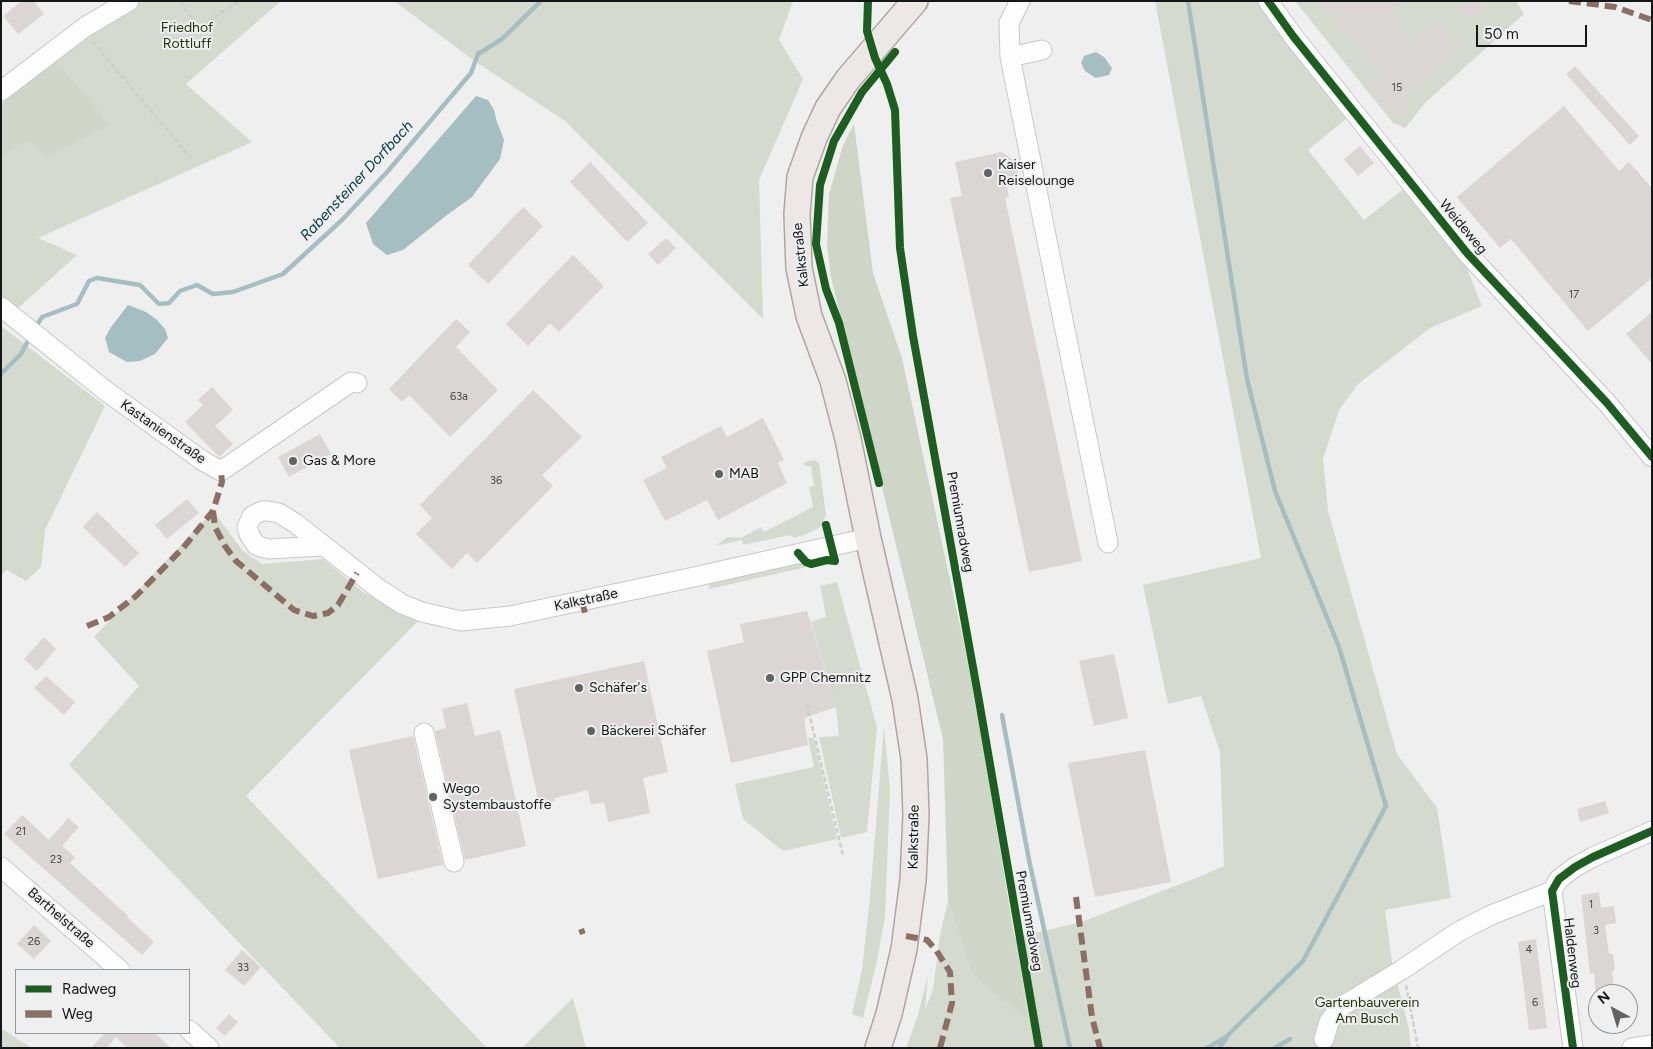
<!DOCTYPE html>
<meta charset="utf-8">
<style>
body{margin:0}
#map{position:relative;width:1653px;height:1049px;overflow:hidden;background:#efeff0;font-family:Figtree,sans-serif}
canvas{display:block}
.frame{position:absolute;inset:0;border:2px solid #151617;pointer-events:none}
.legend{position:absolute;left:15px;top:969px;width:175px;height:65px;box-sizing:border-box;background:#eeeff1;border:1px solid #97989a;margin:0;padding:6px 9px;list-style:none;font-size:15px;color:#151617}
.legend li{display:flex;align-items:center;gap:10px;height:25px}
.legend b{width:25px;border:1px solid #97989a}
.north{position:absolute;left:1588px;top:984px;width:50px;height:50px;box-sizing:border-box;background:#eeeff1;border:1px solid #97989a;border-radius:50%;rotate:321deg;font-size:14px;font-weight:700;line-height:20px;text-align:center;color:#151617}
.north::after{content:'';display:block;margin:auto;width:18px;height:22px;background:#616263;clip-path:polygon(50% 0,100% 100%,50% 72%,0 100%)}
.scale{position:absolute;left:1476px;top:25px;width:111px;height:22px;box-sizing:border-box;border:2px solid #151617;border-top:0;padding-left:6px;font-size:15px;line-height:18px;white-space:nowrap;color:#151617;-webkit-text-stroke:4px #eeeff1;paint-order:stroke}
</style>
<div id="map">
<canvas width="1653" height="1049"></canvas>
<div class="frame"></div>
<ul class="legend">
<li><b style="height:6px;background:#1b5e20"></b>Radweg</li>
<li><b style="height:6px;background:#8d6e63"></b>Weg</li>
</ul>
<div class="north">N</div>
<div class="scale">50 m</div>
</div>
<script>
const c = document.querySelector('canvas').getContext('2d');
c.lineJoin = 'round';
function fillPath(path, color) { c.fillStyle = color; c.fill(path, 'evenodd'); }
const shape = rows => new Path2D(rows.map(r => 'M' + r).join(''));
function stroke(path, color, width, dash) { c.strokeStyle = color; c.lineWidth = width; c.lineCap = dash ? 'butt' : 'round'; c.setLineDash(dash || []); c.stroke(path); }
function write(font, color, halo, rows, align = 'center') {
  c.font = font + ' Figtree,sans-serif'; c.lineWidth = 4; c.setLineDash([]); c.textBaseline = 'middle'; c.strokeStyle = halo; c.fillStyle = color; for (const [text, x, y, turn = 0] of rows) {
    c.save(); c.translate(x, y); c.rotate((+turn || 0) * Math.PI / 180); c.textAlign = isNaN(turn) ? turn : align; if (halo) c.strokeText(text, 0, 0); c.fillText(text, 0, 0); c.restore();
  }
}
const green = shape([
 [135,1,281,1,186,84,252,142,38,238,77,255,16,310,1,298,1,157,29,140,49,52],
 [394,1,793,1,779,40,803,79,759,180,763,319,565,121,476,62],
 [1155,1,1259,1,1347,118,1308,150,1364,220,1406,187,1464,261,1482,306,1430,328,1358,384,1339,410,1323,459,1328,511,1397,754,1437,808,1451,898,1385,910,1392,962,1409,1029,1411,1048,906,1048,918,1015,928,974,925,1011,933,989,940,935,948,901,972,974,1028,1019,1014,938,1081,922,1199,877,1224,866,1220,752,1201,696,1168,704,1143,585,1261,558],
 [1295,1,1516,1,1524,14,1425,103,1405,128,1393,123],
 [1,326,105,406,45,530,41,567,26,581,7,570,1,575],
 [814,460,819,463,826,514,822,526,809,533,794,538,790,535,743,545,742,540,715,546,728,537,741,538,761,527,764,532,813,507,809,487,814,486,811,466,805,466,804,462],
 [213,511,243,551,262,564,323,559,363,592,418,621,246,796,487,1048,340,1048,69,765,139,686,94,637],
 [802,561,811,566,709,589,709,582],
 [837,582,877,727,867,832,841,838,819,737,839,736,836,707,811,622,826,617,820,586],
 [884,726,890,790,885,916,877,961,863,1018,852,1014,862,970,870,897],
 [808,738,814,738,837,839,783,851,743,819,735,784,814,767],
 [573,998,586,1048,522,1048],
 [1,1029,2,1029,32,1048,1,1048]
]);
const forest = shape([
 [55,59,109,125,46,157,29,140,1,157,1,104],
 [854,124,873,273,902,358,964,644,981,734,1028,1020,972,974,948,901,943,739,831,277,827,246,829,194,843,145]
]);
const water = shape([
 [1096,52,1104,57,1112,68,1109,75,1096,78,1085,71,1081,63,1084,56],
 [476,96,488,100,494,110,497,122,504,140,500,159,472,197,447,215,403,250,387,255,373,244,366,223],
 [128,305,146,312,156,319,165,329,168,338,155,354,140,361,127,362,109,352,105,338,111,327]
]);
const stream = shape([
 [1188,1,1247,379,1275,491,1339,647,1386,806,1303,961,1226,1037,1207,1048],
 [35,328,42,317,77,304,89,281,97,278,140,285,159,304,169,303,180,291,197,285,213,294,233,292,283,274,342,220,388,171,471,73,478,54,502,39,541,1],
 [1,374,21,354,30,337],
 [1002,715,1029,860,1070,1048],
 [1219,1048,1226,1039],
 [1275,1048,1290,1039]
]);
const building = shape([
 [22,1,34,1,44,14,18,34,3,16],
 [1319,1,1401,1,1389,12,1412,41,1438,20,1461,47,1436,68,1437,70,1405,97,1411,105,1396,117,1370,86,1384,75,1355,41,1354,42],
 [1454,1,1494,1,1471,21],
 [183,16,195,32,182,42,170,26],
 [1575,66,1639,136,1630,145,1566,74],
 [1564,106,1619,171,1629,162,1652,188,1652,278,1588,331,1511,239,1500,248,1457,197],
 [1360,146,1374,163,1358,176,1344,159],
 [1002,152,1016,162,1020,185,1007,187,1009,197,1005,198,1082,561,1029,572,950,198,962,196,955,162],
 [590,162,648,223,627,242,570,182],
 [523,207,543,226,488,284,468,265],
 [666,238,676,248,658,265,648,254],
 [573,255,604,286,559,332,550,323,528,346,506,324],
 [1652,312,1652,364,1626,334],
 [456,319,470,332,456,347,498,390,450,437,409,395,402,402,389,389],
 [212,387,233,410,215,426,233,444,219,457,185,422,203,405,198,400],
 [533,390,582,437,542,475,553,486,477,563,467,553,452,569,416,534,432,518,420,505],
 [763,418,784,460,778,463,787,483,718,520,707,500,665,521,643,480,667,468,661,457,721,426,727,437],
 [320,434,331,454,289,477,278,457],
 [187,499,199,513,167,539,155,525],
 [97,512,139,553,125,567,83,527],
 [807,611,836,707,804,718,808,745,731,763,707,651,744,642,740,624],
 [44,637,56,649,37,671,24,659],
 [1114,654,1128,718,1094,726,1079,661],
 [644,661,668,772,643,778,650,813,608,822,604,802,591,805,588,790,555,798,555,801,539,804,514,689],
 [46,676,75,702,64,715,34,688],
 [467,703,475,736,500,730,526,846,465,860,435,731,446,728,442,709],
 [413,736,443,865,378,879,349,750],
 [1145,750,1171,882,1095,897,1068,763],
 [1605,801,1609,813,1580,822,1577,809],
 [22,815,49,840,68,818,79,827,62,846,75,857,70,863,128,916,127,917,154,942,142,955,4,834],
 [1599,892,1601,908,1614,906,1616,923,1605,925,1609,954,1613,954,1615,970,1612,971,1615,994,1596,994,1594,973,1590,974,1581,895],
 [34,925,51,941,34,959,17,944],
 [1536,939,1547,1028,1529,1030,1518,942],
 [242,950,261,967,244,986,225,970],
 [229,1014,238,1022,225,1036,216,1028],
 [105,1033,155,1033,171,1048,127,1048,116,1037,107,1048,91,1048]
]);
const path = shape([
 [180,1,198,28,239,1],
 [92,41,191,158],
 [807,704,843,856],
 [1406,985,1418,1048]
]);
const minor = shape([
 [1020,1,1009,23,1010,57,1108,543],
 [1268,1,1293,36,1467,253,1607,403,1652,457],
 [1010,57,1042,50],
 [1,91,85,27,129,1],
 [1,307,106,391,203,461,221,471,351,382,357,383],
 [322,546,269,549,261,547,256,545,249,534,247,527,252,516,262,511,268,511,279,513,295,523,379,589,402,604,422,612,461,621,510,616,694,577,868,538],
 [424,733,454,862],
 [1,867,120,970],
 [1552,891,1573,1048],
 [1552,891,1559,879,1575,867,1593,857,1652,831],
 [189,1030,209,1048],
 [1324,1039,1329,1022,1339,1008,1403,969,1458,932,1491,915,1552,891],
 [1632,1048,1652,1045]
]);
const major = shape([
 [878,1048,889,1014,904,949,913,880,916,815,914,759,905,699,868,538,848,439,833,381,809,316,799,268,797,214,800,177,814,138,828,108,848,79,915,1]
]);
const quiet = shape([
 [1569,1,1615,7,1652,20],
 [213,511,215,527,225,546,236,561,294,610,313,616,328,613,338,605,357,573],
 [582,601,586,617],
 [87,626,109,617,136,596,183,548,213,511,222,482,221,471],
 [1076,897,1092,1017,1100,1048],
 [581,929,583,934],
 [906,936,927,940,936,950,950,972,952,1003,940,1048]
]);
const cycleway = shape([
 [868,1,867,31,875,58,887,84,895,110,900,248,913,336,978,695,1039,1048],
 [1268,1,1293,36,1467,253,1607,403,1652,457],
 [879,483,839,323,826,289,816,244,820,185,834,141,862,92,895,52],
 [798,553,806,562,811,564,827,560,835,561,826,525],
 [1573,1048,1552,891,1559,879,1575,867,1593,857,1652,831]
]);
const markers = [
 [988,173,5,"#616263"],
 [293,461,5,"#616263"],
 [719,474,5,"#616263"],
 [770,678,5,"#616263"],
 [579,688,5,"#616263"],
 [591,731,5,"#616263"],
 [433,797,5,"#616263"]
];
const numberNames = [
 ["15",1397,88],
 ["17",1574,295],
 ["63a",459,397],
 ["36",496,481],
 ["21",21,832],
 ["23",56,860],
 ["1",1591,905],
 ["3",1596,931],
 ["26",34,942],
 ["4",1529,950],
 ["33",243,968],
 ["6",1535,1003]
];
const parkNames = [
 ["Friedhof",187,28],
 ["Rottluff",187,44],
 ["Gartenbauverein",1367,1003],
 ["Am Busch",1367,1019]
];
const poiNames = [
 ["Kaiser",998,165],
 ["Reiselounge",998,181],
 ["Gas & More",303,461],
 ["MAB",729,474],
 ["GPP Chemnitz",780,678],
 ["Schäfer's",589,688],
 ["Bäckerei Schäfer",601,731],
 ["Wego",443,789],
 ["Systembaustoffe",443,805]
];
const streetNames = [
 ["Weideweg",1463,227,50],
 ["Kalkstraße",801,255,-96],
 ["Kastanienstraße",163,432,35],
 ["Premiumradweg",960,522,80],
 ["Kalkstraße",586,600,-12],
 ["Kalkstraße",914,837,-89],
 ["Barthelstraße",61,918,41],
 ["Premiumradweg",1029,921,80],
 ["Haldenweg",1572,953,83]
];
const waterNames = [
 ["Rabensteiner Dorfbach",357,181,-47]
];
fillPath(green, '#d4dacd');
fillPath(forest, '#d0d6c7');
fillPath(water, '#a5bec2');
stroke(stream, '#a5bec2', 4.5);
fillPath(building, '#dbd5d4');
stroke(minor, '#c8c8c9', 21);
stroke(major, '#b0a5a2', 28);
stroke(path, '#cdcece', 2.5, [5, 2.5]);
stroke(minor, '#fdfdfd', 19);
stroke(major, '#ede7e5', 25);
stroke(quiet, '#8d6e63', 6, [12, 6]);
stroke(cycleway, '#1b5e20', 8);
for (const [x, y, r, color] of markers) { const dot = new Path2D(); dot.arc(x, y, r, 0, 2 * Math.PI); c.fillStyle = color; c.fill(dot); stroke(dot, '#eeeff1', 2); }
write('11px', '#484848', null, numberNames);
write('14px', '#283607', '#eeeff1', parkNames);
write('14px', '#151617', '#eeeff1', poiNames, 'left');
write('14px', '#151617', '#eeeff1', streetNames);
write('italic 15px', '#003b42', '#eeeff1', waterNames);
</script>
